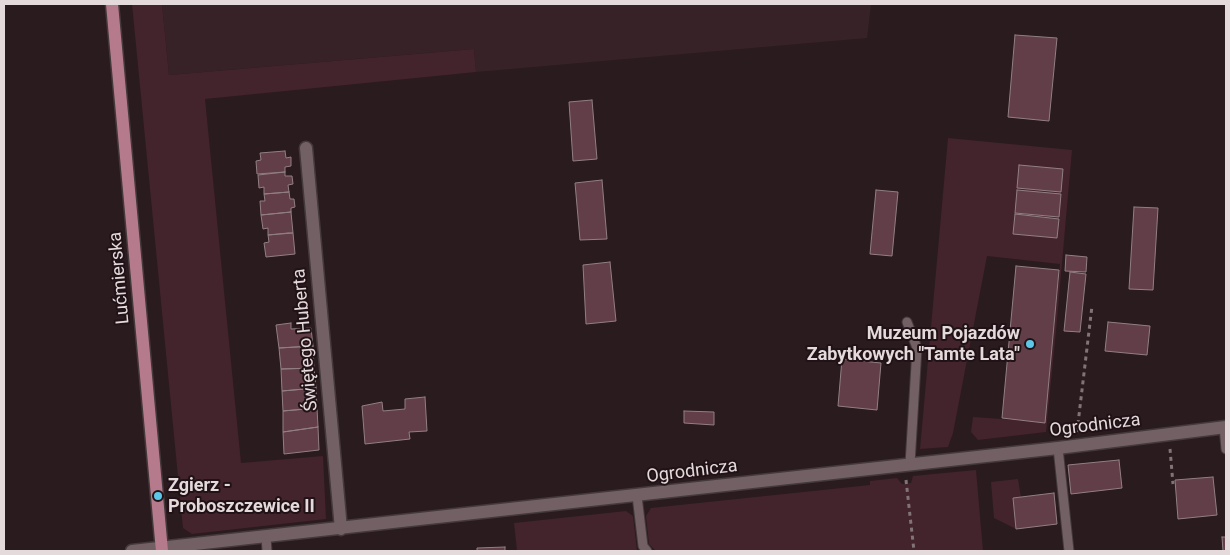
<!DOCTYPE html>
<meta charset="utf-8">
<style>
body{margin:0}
#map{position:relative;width:1230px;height:555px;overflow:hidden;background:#2a1b1f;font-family:Roboto,sans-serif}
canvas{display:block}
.frame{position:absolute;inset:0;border:5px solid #e4d9db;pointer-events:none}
</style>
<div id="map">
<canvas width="1230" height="555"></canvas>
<div class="frame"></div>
</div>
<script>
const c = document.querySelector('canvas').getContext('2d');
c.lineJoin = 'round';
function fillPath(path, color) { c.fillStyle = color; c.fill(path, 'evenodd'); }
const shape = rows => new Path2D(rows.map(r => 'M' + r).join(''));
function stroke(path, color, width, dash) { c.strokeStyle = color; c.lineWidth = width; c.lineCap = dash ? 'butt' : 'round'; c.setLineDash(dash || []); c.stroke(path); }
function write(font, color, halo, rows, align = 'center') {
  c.font = font + ' Roboto,sans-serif'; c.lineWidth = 4; c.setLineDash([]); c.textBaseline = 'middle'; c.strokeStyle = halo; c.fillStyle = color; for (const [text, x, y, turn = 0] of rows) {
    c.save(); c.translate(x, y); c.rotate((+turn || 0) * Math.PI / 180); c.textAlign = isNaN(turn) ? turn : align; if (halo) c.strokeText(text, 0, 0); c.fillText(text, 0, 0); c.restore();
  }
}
const built = shape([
 [162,4,871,4,867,38,476,72,474,49,169,75]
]);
const green = shape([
 [132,4,162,4,169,75,474,49,476,72,205,99,241,463,323,456,326,519,192,534,183,528],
 [948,138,1072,150,1056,331,1046,432,978,440,971,432,973,417,1045,422,1060,264,987,256,953,433,948,447,920,449],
 [976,470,983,551,656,551,649,544,646,516,651,508,870,485,870,481,897,478,902,484,911,483,913,476],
 [1018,479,1021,497,1013,498,1016,529,994,518,991,482],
 [626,511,633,516,637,551,517,551,514,523]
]);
const building = shape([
 [1015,35,1057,38,1049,121,1008,117,1015,35],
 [592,100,597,159,573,161,569,102,592,100],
 [285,151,286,158,291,157,291,166,285,167,285,172,257,174,256,161,261,160,260,153,285,151],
 [1019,165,1063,169,1061,192,1017,188,1019,165],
 [285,172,285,176,292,176,293,184,288,185,289,192,264,194,264,187,259,188,258,175,285,172],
 [602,180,607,239,580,240,575,183,602,180],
 [876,190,898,192,892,256,870,254,876,190],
 [1017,190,1061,194,1059,217,1015,213,1017,190],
 [289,192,290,199,294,199,295,207,291,208,291,212,261,215,260,201,265,201,264,194,289,192],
 [1134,207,1158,208,1153,290,1129,289,1134,207],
 [291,212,293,233,268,235,268,228,263,229,261,215,291,212],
 [1015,214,1059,219,1057,238,1013,234,1015,214],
 [288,233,293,233,295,254,266,257,264,243,269,242,268,235,288,233],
 [1066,255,1087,257,1086,272,1065,271,1066,255],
 [610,262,616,321,586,324,583,265,610,262],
 [1016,266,1059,270,1045,423,1002,418,1016,266],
 [1070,272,1086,274,1080,332,1064,331,1070,272],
 [1108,322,1150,326,1147,355,1105,351,1108,322],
 [291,323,291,329,311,328,313,346,279,348,276,325,291,323],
 [313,346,314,368,281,369,279,348,313,346],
 [842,359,881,363,877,410,838,406,842,359],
 [314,368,316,388,282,391,281,369,314,368],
 [316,388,317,408,283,411,282,391,316,388],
 [425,397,427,431,409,432,410,439,365,444,362,406,382,402,383,411,405,409,405,399,425,397],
 [317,408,318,427,283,432,283,411,317,408],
 [684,411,714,412,714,425,684,423,684,411],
 [318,427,319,450,284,454,283,432,318,427],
 [1119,460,1122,488,1071,494,1068,465,1119,460],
 [1213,477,1217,515,1178,519,1175,480,1213,477],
 [1054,493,1057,524,1016,529,1013,498,1054,493],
 [1222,537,1226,537,1226,551,1223,551,1222,537],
 [505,547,505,551,477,551,477,548,505,547]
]);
const path = shape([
 [1077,432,1092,306],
 [1170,449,1173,484],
 [906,480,914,551]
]);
const service = shape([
 [907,322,917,348,910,464],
 [1224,427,1226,449],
 [1058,448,1069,551],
 [637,496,643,546,647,551],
 [266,537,267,551]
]);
const minor = shape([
 [306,148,341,529],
 [132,551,1058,448,1226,427]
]);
const primary = shape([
 [112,4,162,551]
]);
const markers = [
 [1030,344,5,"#5dc7e8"],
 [158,496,5,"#5dc7e8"]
];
const streetNames = [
 ["Lućmierska",120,278,-95],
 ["Świętego Huberta",306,340,-95],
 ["Ogrodnicza",1095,426,-7],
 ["Ogrodnicza",692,472,-7]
];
const poiNames = [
 ["Muzeum Pojazdów",1020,334],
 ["Zabytkowych \"Tamte Lata\"",1020,355],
 ["Zgierz -",168,486,"left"],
 ["Proboszczewice II",168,507,"left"]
];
fillPath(built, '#372228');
fillPath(green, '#43232c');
fillPath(building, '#623e48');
stroke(building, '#927f84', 1);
stroke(service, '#44393b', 11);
stroke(minor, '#44393b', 15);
stroke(primary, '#44393b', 15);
stroke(path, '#817477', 3, [4, 4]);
stroke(service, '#726065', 9);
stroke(minor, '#726065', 12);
stroke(primary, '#b57a8b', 12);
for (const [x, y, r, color] of markers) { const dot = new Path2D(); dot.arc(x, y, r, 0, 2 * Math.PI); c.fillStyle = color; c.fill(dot); stroke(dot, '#201216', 2); }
write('18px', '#e4d9db', '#201216', streetNames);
write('bold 18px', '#e4d9db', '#201216', poiNames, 'right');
</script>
